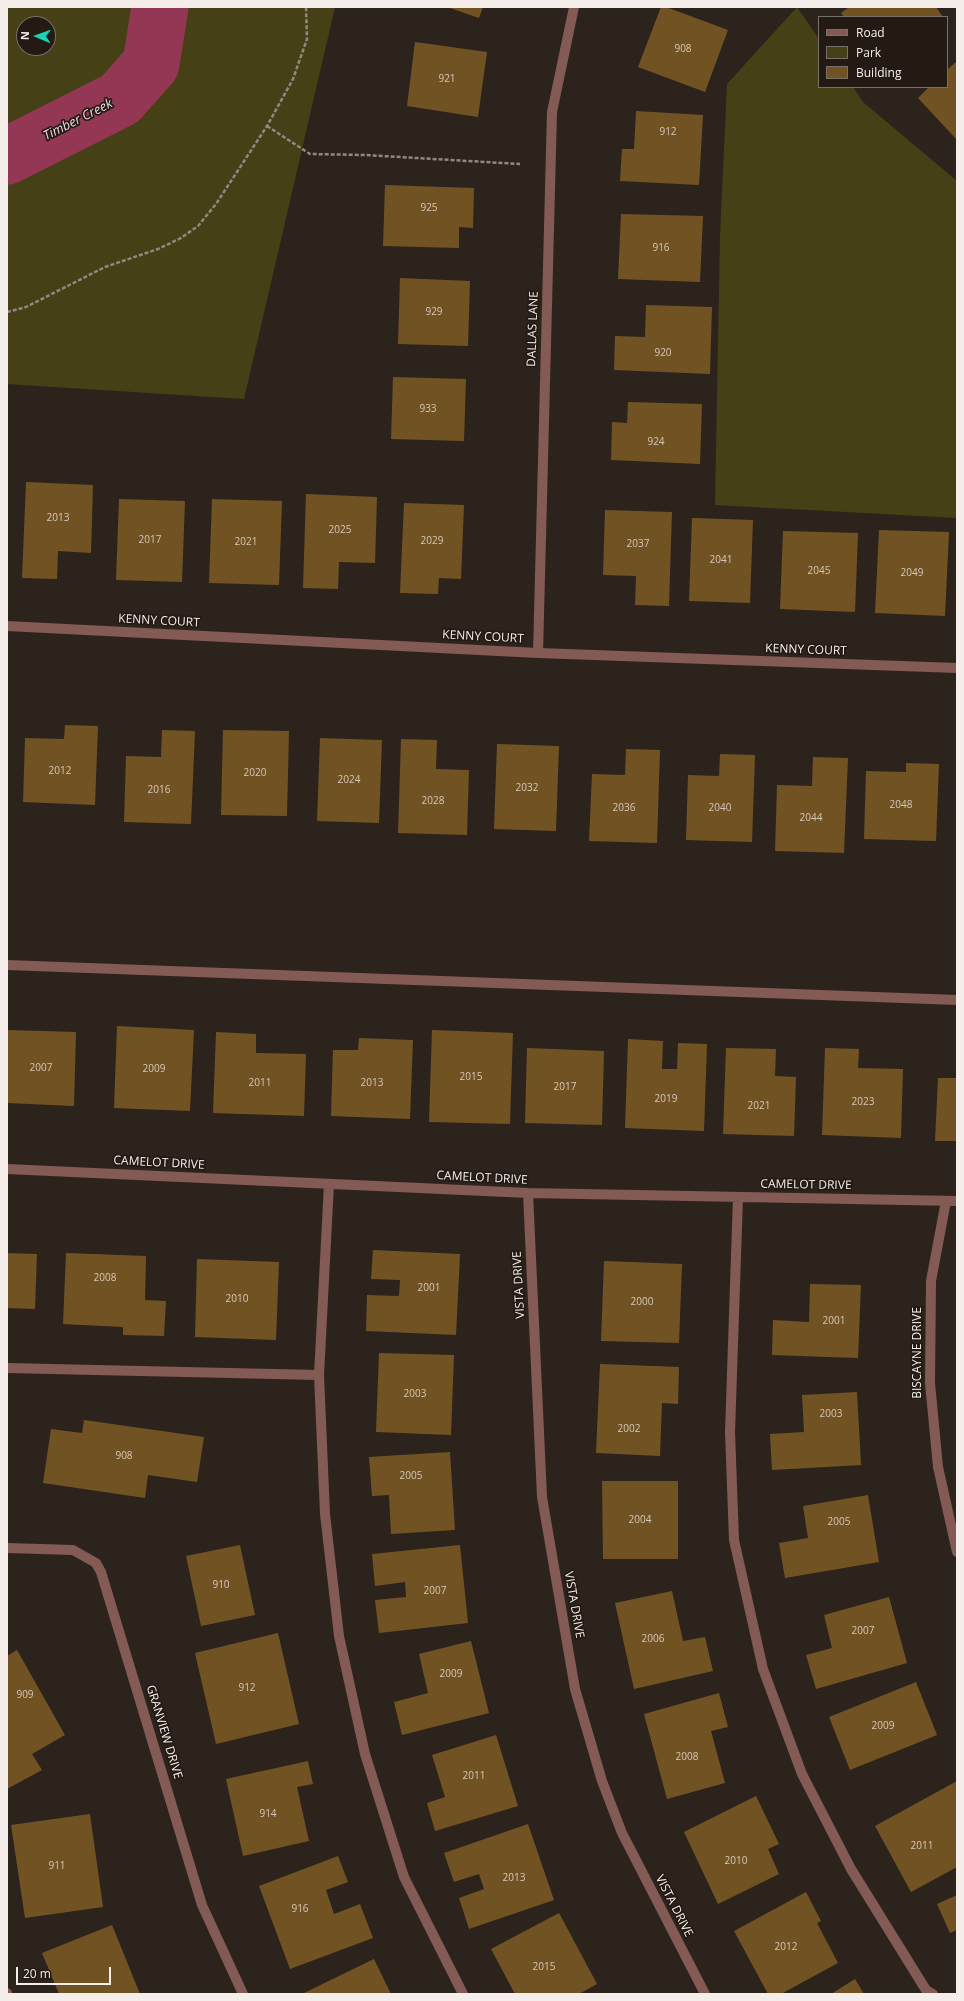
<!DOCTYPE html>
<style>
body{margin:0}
#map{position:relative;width:964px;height:2001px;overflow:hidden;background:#2d231d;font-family:"Open Sans",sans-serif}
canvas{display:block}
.frame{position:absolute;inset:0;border:8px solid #f5eeea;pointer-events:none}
.legend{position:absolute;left:818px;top:16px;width:130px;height:72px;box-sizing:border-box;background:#231a13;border:1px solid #776f69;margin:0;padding:5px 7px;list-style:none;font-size:12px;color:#f5eeea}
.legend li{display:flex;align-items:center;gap:8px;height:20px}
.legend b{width:20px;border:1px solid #776f69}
.north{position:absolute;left:16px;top:16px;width:40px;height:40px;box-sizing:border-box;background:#231a13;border:1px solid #776f69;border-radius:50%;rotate:272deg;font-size:11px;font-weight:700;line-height:16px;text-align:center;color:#f5eeea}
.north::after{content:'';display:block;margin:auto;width:14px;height:18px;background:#15d5b3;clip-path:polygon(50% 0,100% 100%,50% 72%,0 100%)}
.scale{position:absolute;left:16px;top:1967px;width:95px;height:18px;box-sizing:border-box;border:2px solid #f5eeea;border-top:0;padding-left:5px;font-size:12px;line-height:14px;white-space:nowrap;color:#f5eeea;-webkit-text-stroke:3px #231a13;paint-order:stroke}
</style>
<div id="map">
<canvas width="964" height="2001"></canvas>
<div class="frame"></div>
<ul class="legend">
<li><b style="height:5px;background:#845a54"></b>Road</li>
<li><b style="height:11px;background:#454015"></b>Park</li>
<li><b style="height:11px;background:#715323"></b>Building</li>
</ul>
<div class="north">N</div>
<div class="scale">20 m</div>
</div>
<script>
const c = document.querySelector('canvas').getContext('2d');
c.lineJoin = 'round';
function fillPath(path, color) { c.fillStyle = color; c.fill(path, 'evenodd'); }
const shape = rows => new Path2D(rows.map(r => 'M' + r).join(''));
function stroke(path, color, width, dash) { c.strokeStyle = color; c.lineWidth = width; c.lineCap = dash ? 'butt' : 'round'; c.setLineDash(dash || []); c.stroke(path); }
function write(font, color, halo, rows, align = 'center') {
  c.font = font + ' "Open Sans",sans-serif'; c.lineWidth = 3.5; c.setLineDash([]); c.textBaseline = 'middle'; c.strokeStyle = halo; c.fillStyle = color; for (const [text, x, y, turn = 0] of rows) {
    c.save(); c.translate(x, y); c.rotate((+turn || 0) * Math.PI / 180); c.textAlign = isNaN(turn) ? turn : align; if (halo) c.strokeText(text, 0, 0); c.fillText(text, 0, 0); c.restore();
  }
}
const green = shape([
 [7,7,335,7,244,399,7,384],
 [24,24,48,24,48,48,24,48],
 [797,7,819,39,819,87,853,87,863,102,957,181,957,518,715,505,720,236,727,84]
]);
const river = shape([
 [7,156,120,99,151,64,160,7]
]);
const building = shape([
 [447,7,483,7,479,18],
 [661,7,666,7,728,30,705,92,638,67],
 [849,7,936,7,943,17,844,17,841,13],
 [415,42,487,52,478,117,407,106],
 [957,61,957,140,918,98,929,87,947,87,947,70],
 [636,111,703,115,699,185,620,181,622,149,634,149],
 [385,185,474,188,473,228,459,227,459,248,383,246],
 [621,214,703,216,700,282,618,279],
 [400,278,470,281,468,346,398,344],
 [646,305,712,307,710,374,614,370,615,336,645,337],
 [393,377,466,379,464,441,391,439],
 [628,402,702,404,700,464,611,460,612,422,627,423],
 [26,482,93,485,91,553,58,551,57,579,22,578],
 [306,494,377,497,375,563,339,562,338,589,303,588],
 [119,499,185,501,182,582,116,580],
 [212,499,282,501,279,585,209,583],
 [404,503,464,505,461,579,439,578,438,594,400,593],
 [605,510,672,512,669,606,635,605,636,576,603,575],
 [692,518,753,520,750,603,689,601],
 [879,530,949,532,945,616,875,613],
 [783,531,858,533,855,612,780,609],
 [65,725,98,726,95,805,23,802,25,738,64,739],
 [162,730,195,731,191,824,124,822,126,756,161,757],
 [223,730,289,731,287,816,221,815],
 [320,738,382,740,379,823,317,821],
 [401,739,437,740,436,769,469,770,467,835,398,833],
 [497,744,559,746,556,831,494,829],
 [626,749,660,750,657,843,589,841,592,774,625,775],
 [720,754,755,755,752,842,686,840,688,775,719,776],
 [813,757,848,758,844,853,775,851,777,785,812,786],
 [906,763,939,764,936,841,864,839,866,771,906,772],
 [117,1026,194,1030,190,1111,114,1108],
 [7,1030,76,1032,74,1106,7,1103],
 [432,1030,513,1033,510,1124,429,1122],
 [216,1032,256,1034,256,1053,306,1054,304,1116,213,1113],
 [359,1038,413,1040,410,1119,331,1116,333,1050,358,1050],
 [628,1039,663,1041,662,1069,677,1069,678,1043,707,1044,704,1131,625,1128],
 [527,1048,604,1051,602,1125,525,1123],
 [726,1048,776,1049,775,1076,796,1077,794,1136,723,1134],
 [825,1048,859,1049,858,1068,903,1069,901,1138,822,1135],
 [938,1078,957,1078,957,1141,935,1141],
 [373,1250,460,1254,456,1335,366,1331,367,1295,399,1296,400,1280,371,1279],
 [7,1253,37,1254,35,1309,7,1308],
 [66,1253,146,1256,145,1300,166,1301,164,1336,123,1335,123,1327,63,1324],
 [197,1259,279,1262,276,1340,195,1337],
 [604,1261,682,1264,679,1343,601,1341],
 [810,1284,861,1285,858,1358,772,1355,773,1320,809,1322],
 [379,1353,454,1355,451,1435,376,1432],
 [600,1364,679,1367,678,1404,662,1403,660,1456,596,1453],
 [857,1392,861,1465,772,1470,770,1434,804,1432,802,1395],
 [84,1420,204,1437,197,1482,148,1475,145,1498,43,1483,51,1429,82,1433],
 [450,1452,455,1530,391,1534,389,1495,372,1496,369,1457],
 [602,1481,678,1481,678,1559,603,1559],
 [868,1495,879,1562,785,1578,779,1543,808,1538,803,1506],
 [240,1545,255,1615,201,1626,186,1556],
 [460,1545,468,1623,379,1633,375,1600,406,1597,405,1582,375,1586,372,1554],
 [672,1591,683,1641,705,1637,713,1671,634,1689,615,1603],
 [889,1597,907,1663,816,1689,806,1655,832,1648,824,1615],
 [278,1633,299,1724,216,1744,195,1653],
 [471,1641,489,1713,402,1735,394,1702,428,1693,419,1654],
 [17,1650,65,1735,32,1754,42,1770,7,1789,7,1656],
 [916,1682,937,1735,850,1770,829,1717],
 [719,1693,728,1727,711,1731,725,1783,667,1799,644,1714],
 [496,1735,518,1806,435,1831,427,1803,445,1797,432,1755],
 [308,1761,313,1784,297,1787,309,1841,243,1856,226,1779],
 [957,1781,957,1867,911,1892,875,1826],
 [756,1796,779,1844,768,1849,779,1874,718,1904,684,1832],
 [90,1814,103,1907,25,1918,11,1825],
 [528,1824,554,1900,469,1929,459,1898,484,1889,479,1874,454,1882,444,1853],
 [338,1856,348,1882,326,1890,334,1914,360,1904,373,1938,290,1969,259,1886],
 [806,1892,821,1921,817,1923,838,1963,781,1994,768,1994,734,1931],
 [957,1895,957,1930,950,1933,937,1904],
 [559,1913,597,1984,579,1994,515,1994,491,1949],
 [112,1925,140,1994,59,1994,42,1953],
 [374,1959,391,1994,302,1994],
 [855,1979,864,1994,831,1994]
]);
const path = shape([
 [267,126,310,154,365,155,520,164],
 [7,312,26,307,105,267,158,249,181,238,198,226,216,204,267,126,293,79,307,39,306,7]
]);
const minor = shape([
 [7,626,538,653,957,668],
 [538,653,552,112,574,7],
 [7,965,957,1000],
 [7,1169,528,1193,957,1201],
 [329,1184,319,1375,325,1514,339,1636,365,1754,404,1877,463,1994],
 [528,1193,542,1497,575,1689,602,1781,622,1833,705,1994],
 [738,1197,730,1432,734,1540,763,1669,802,1774,851,1869,926,1990,933,1994],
 [946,1201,931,1281,930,1383,938,1467,957,1552],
 [7,1368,319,1375],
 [7,1548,73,1550,96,1563,101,1572,202,1905,243,1994],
 [7,1993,7,1994]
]);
const numberNames = [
 ["908",683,49],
 ["921",447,79],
 ["912",668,132],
 ["925",429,208],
 ["916",661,248],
 ["929",434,312],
 ["920",663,353],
 ["933",428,409],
 ["924",656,442],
 ["2013",58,518],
 ["2025",340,530],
 ["2017",150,540],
 ["2029",432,541],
 ["2021",246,542],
 ["2037",638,544],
 ["2041",721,560],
 ["2045",819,571],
 ["2049",912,573],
 ["2012",60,771],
 ["2020",255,773],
 ["2024",349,780],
 ["2032",527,788],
 ["2016",159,790],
 ["2028",433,801],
 ["2048",901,805],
 ["2036",624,808],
 ["2040",720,808],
 ["2044",811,818],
 ["2007",41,1068],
 ["2009",154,1069],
 ["2015",471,1077],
 ["2011",260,1083],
 ["2013",372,1083],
 ["2017",565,1087],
 ["2019",666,1099],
 ["2023",863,1102],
 ["2021",759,1106],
 ["2008",105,1278],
 ["2001",429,1288],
 ["2010",237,1299],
 ["2000",642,1302],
 ["2001",834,1321],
 ["2003",415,1394],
 ["2003",831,1414],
 ["2002",629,1429],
 ["908",124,1456],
 ["2005",411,1476],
 ["2004",640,1520],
 ["2005",839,1522],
 ["910",221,1585],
 ["2007",435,1591],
 ["2007",863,1631],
 ["2006",653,1639],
 ["2009",451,1674],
 ["912",247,1688],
 ["909",25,1695],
 ["2009",883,1726],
 ["2008",687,1757],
 ["2011",474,1776],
 ["914",268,1814],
 ["2011",922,1846],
 ["2010",736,1861],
 ["911",57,1866],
 ["2013",514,1878],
 ["916",300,1909],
 ["2012",786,1947],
 ["2015",544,1967]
];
const streetNames = [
 ["DALLAS LANE",533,329,-88],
 ["KENNY COURT",159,621,3],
 ["KENNY COURT",483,637,3],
 ["KENNY COURT",806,650,2],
 ["CAMELOT DRIVE",159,1163,3],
 ["CAMELOT DRIVE",482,1178,3],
 ["CAMELOT DRIVE",806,1185,1],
 ["VISTA DRIVE",519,1285,-93],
 ["BISCAYNE DRIVE",918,1353,-90],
 ["VISTA DRIVE",574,1605,80],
 ["GRANVIEW DRIVE",164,1732,73],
 ["VISTA DRIVE",674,1906,63]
];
const waterNames = [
 ["Timber Creek",78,120,-27]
];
fillPath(green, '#454015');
stroke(river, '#933754', 57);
fillPath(building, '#715323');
stroke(path, '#908882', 2.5, [4, 2]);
stroke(minor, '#845a54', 10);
write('10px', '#d4c7b8', null, numberNames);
write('12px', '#f5eeea', '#231a13', streetNames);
write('italic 13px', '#f2d6dc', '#231a13', waterNames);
</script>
